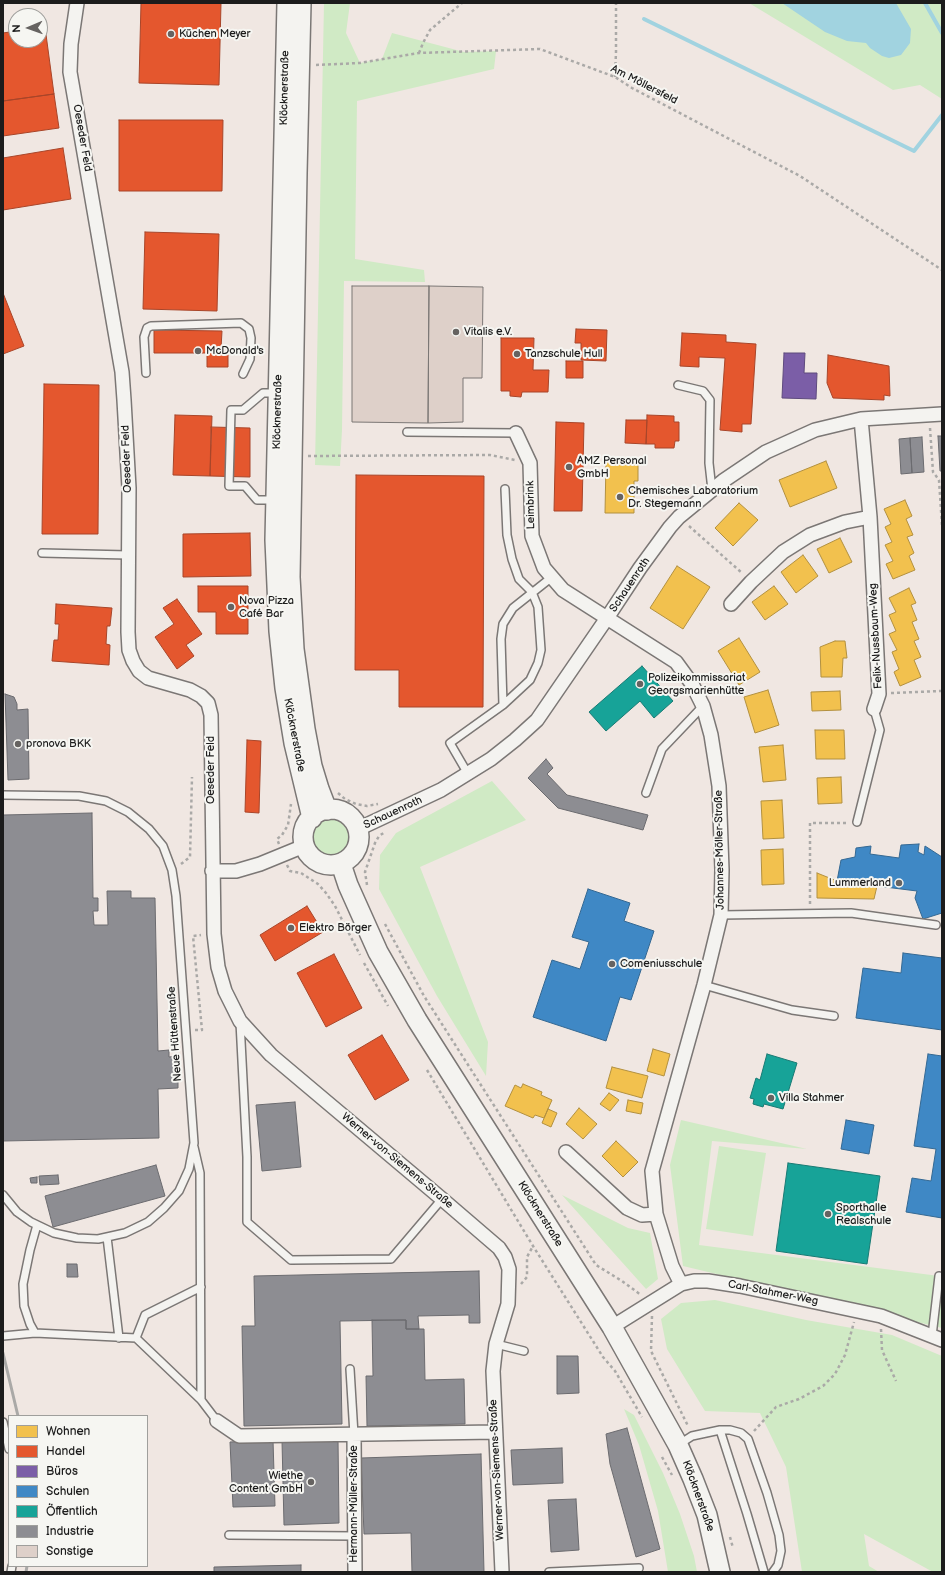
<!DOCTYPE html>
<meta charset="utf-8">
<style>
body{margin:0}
#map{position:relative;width:945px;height:1575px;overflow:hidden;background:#f0e7e2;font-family:"Balsamiq Sans",sans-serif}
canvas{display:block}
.frame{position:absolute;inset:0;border:4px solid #1c1c1c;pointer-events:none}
.legend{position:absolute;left:8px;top:1415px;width:140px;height:152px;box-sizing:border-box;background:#f6f6f2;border:1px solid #9f9f9c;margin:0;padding:5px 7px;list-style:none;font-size:12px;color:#1c1c1c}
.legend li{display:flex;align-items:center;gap:8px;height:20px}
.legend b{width:20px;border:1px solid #9f9f9c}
.north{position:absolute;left:8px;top:8px;width:40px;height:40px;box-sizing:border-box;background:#f6f6f2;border:1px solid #9f9f9c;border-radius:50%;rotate:268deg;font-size:11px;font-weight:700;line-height:16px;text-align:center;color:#1c1c1c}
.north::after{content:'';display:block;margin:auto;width:14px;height:18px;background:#666361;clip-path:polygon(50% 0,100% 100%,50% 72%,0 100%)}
</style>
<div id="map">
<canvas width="945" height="1575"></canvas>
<div class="frame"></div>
<ul class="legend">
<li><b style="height:11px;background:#f2c14e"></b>Wohnen</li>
<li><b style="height:11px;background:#e4572e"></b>Handel</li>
<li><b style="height:11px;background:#7b5ea7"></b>Büros</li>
<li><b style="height:11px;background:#3f88c5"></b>Schulen</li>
<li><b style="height:11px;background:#17a398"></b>Öffentlich</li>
<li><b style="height:11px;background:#8d8d92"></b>Industrie</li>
<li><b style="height:11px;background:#ded0c9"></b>Sonstige</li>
</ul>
<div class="north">N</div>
</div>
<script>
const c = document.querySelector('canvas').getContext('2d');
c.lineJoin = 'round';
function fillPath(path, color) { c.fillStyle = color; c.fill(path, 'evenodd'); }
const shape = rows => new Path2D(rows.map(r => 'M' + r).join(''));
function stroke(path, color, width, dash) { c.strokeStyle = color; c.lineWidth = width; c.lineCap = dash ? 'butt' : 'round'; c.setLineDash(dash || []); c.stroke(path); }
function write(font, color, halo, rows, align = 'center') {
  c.font = font + ' "Balsamiq Sans",sans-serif'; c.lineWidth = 4; c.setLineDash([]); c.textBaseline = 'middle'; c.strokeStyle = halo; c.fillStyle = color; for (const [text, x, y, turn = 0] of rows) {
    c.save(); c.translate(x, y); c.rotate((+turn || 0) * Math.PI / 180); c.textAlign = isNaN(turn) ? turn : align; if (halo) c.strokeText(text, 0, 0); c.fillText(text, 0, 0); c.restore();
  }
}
const green = shape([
 [324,3,350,3,346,33,360,63,382,59,392,33,464,52,496,51,494,69,357,101,355,259,424,270,425,282,344,281,342,430,340,466,315,465],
 [749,3,942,3,942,99,920,85,893,90],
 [492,781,526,820,420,867,488,1042,486,1076,437,996,379,889,380,855,396,833],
 '312 838a19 19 0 1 1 38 0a19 19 0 1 1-38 0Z',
 [681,1120,807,1149,712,1141,699,1245,939,1276,942,1274,942,1328,683,1266,670,1165],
 [719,1146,766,1153,753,1236,706,1229],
 [562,1195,628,1228,650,1233,658,1279,646,1289],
 [715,1300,806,1320,892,1335,942,1356,942,1572,933,1572,864,1534,869,1566,879,1572,802,1572,786,1467,760,1413,705,1411,667,1349,661,1319,681,1303],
 [624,1409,634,1415,663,1473,680,1514,694,1556,697,1572,668,1572,658,1511,639,1445]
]);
const water = shape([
 [782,3,896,3,911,29,910,43,901,55,889,58,882,56,870,48,866,43,847,41,825,32]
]);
const homes = shape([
 [826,461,837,488,790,507,779,480,826,461],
 [606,462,638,462,638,481,634,481,634,513,605,513,606,462],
 [905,500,912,516,906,519,913,535,907,537,914,553,909,556,915,570,893,579,886,564,893,561,885,545,892,542,885,527,891,524,884,509,905,500],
 [739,503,758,520,733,546,715,528,739,503],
 [840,538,852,562,829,573,817,549,840,538],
 [803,555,818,576,796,593,781,572,803,555],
 [677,566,710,587,683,629,650,608,677,566],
 [774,586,788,604,765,620,752,602,774,586],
 [909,588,916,603,911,605,917,620,912,622,919,639,914,641,921,657,914,660,921,677,900,686,894,672,899,669,892,652,897,650,889,634,896,631,889,615,896,612,889,598,909,588],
 [739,638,760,672,739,685,718,651,739,638],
 [835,641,845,641,847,658,843,658,842,677,821,677,820,647,835,641],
 [768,690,779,725,755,733,744,697,768,690],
 [840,691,841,710,812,711,811,692,840,691],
 [815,730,844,730,845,759,816,759,815,730],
 [783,745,786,780,763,782,759,747,783,745],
 [841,777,842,803,818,804,817,778,841,777],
 [782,800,784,838,763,839,761,801,782,800],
 [783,849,784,884,762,885,761,850,783,849],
 [817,873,837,881,877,886,874,899,817,898,817,873],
 [653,1049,670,1054,664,1076,647,1071,653,1049],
 [612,1067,648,1076,642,1098,606,1088,612,1067],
 [523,1084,542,1092,541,1095,552,1100,544,1118,535,1115,533,1118,505,1106,515,1085,521,1088,523,1084],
 [609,1093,619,1100,610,1111,600,1104,609,1093],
 [628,1100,643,1103,641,1114,626,1111,628,1100],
 [579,1108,597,1124,583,1139,566,1124,579,1108],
 [548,1109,557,1113,551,1127,542,1123,548,1109],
 [616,1141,638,1162,623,1177,602,1156,616,1141]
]);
const shops = shape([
 [141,3,221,3,219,85,139,83,141,3],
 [45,27,54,94,3,101,3,33,16,31,16,40,40,40,40,28,45,27],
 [54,94,59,128,3,136,3,101,54,94],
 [119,120,223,120,222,191,119,191,119,120],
 [63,148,71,199,3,210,3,158,63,148],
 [145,232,219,234,217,311,143,309,145,232],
 [3,293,24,346,3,354,3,293],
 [576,329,607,330,606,361,581,360,581,343,575,343,576,329],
 [154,330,222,331,221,349,228,349,228,367,207,367,207,353,154,353,154,330],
 [682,333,726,335,726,342,756,344,751,424,742,424,742,432,720,430,725,358,699,357,699,367,680,366,682,333],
 [501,338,534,338,533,370,549,370,548,392,522,392,521,397,510,396,510,391,501,391,501,338],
 [828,355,889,366,890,396,884,395,884,400,833,398,827,383,828,355],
 [566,361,583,361,583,378,566,378,566,361],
 [44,384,99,385,98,534,42,534,44,384],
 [175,415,212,416,210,476,173,475,175,415],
 [647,415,674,416,674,422,679,422,679,441,675,441,674,448,655,448,655,444,646,444,647,415],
 [626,420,647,420,646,444,625,443,626,420],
 [556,422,584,423,582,511,554,511,556,422],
 [211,427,250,428,250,477,210,476,211,427],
 [356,475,484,476,483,707,399,707,399,670,355,670,356,475],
 [250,533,251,576,183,577,183,534,250,533],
 [198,586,248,586,248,634,216,634,216,612,198,612,198,586],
 [177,599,202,634,186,645,194,656,177,669,155,637,174,624,163,608,177,599],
 [56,604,112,608,110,626,107,626,106,644,110,645,109,665,52,661,54,640,58,640,59,624,55,624,56,604],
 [247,740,261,741,259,813,245,812,247,740],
 [307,906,323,932,275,961,260,935,307,906],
 [334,954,362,1008,326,1027,297,973,334,954],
 [382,1035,409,1080,375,1100,348,1055,382,1035]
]);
const offices = shape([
 [784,353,805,353,804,373,817,373,816,399,782,398,784,353]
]);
const schools = shape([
 [919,844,918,852,924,855,925,846,942,857,942,913,923,919,915,898,917,891,837,881,841,860,855,857,856,848,871,846,870,854,899,858,901,845,919,844],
 [588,889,630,903,624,921,654,931,631,1000,620,997,606,1041,533,1017,552,960,580,969,589,942,572,937,588,889],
 [903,953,942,958,942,1030,856,1018,863,968,901,973,903,953],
 [928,1054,942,1056,942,1218,906,1212,912,1178,931,1181,936,1149,914,1146,928,1054],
 [846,1120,874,1125,869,1154,841,1149,846,1120]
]);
const public = shape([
 [642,666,673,701,654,718,640,701,606,731,589,712,642,666],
 [767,1054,797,1063,783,1109,764,1104,763,1107,753,1104,754,1099,750,1098,756,1078,760,1080,767,1054],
 [788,1163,880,1176,867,1264,776,1251,788,1163]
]);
const industry = shape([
 [938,436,942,436,942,471,940,471,938,436],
 [922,437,924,472,912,473,910,438,922,437],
 [910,438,912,473,901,474,899,439,910,438],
 [5,694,14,697,17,704,17,710,28,709,29,779,8,780,5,694],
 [546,759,553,768,547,774,567,795,648,815,643,830,558,808,528,778,546,759],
 [92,813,93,898,98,898,98,911,93,911,94,925,108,925,107,891,131,891,131,898,155,898,158,1051,169,1050,169,1057,178,1056,178,1088,158,1089,159,1138,3,1141,3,815,92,813],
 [295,1102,301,1167,262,1171,256,1105,295,1102],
 [156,1165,165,1196,53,1227,45,1196,156,1165],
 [58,1175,59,1184,40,1185,39,1176,58,1175],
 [37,1177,37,1183,31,1183,30,1178,37,1177],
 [67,1264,77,1264,78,1277,67,1277,67,1264],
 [479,1271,480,1323,469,1323,469,1315,418,1316,419,1329,406,1329,406,1320,340,1321,342,1424,244,1426,242,1326,255,1326,254,1276,479,1271],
 [372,1320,406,1320,406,1329,424,1329,425,1380,464,1379,465,1424,367,1426,366,1376,373,1376,372,1320],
 [557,1356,578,1356,579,1393,557,1394,557,1356],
 [627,1428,660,1549,636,1557,610,1464,606,1434,627,1428],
 [338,1439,339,1523,284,1525,282,1441,338,1439],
 [273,1440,275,1506,233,1507,230,1442,273,1440],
 [562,1448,563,1483,513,1485,511,1450,562,1448],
 [481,1454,484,1572,412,1572,411,1533,364,1534,361,1458,481,1454],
 [576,1499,579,1550,551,1552,548,1500,576,1499],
 [301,1565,301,1572,214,1572,214,1567,301,1565]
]);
const stream = shape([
 [925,3,942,33],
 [644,19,914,151,942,115]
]);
const building = shape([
 [352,286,429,286,428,423,352,422,352,286],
 [429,286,483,287,482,378,463,378,463,422,428,423,429,286]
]);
const path = shape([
 [419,53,423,43,430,30,462,3],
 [316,65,360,63,419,53,540,49,615,77,632,88,800,176,942,270],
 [615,77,616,52,616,3],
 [930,428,933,472,939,480,942,525],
 [308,456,490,455,515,460],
 [689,526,742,573],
 [891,693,942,691],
 [338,793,345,799,356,804,367,806,378,804],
 [279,844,277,839,282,835,288,825,291,804],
 [181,864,190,857,192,777],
 [287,865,290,871,301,873,318,884,326,893,335,906,360,955],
 [367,885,365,872,375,843,379,836,385,832],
 [810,904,810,823,849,823],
 [385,924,424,996,596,1265,622,1281,641,1295],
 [364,963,388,1006],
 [195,1030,202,1030,193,936,201,935],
 [427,1070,533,1246,603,1357,615,1371,642,1417],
 [521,1284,527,1277,527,1257,533,1246],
 [652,1316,651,1351,688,1426],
 [881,1329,882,1350,896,1381],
 [754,1431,776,1407,799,1399,823,1386,835,1374,845,1355,854,1322],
 [662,1457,672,1475],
 [730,1537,733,1548]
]);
const lane = shape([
 [146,373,144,337,147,328,151,326,241,323,249,329,251,338,250,359,243,374],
 [678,385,703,391,710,400,709,463,712,490],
 [407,432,516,433],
 [276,500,257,500,245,486,229,486,231,410,243,410,263,393,278,393],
 [42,553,128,555],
 [503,705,530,680,538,663,541,650,538,607,532,592,519,579,512,559,507,535,505,489],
 [468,774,450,743,503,705,501,639,503,624,513,608,552,577],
 [646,793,662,749,703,706],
 [3,795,79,796,106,801,128,812,149,829,163,846,172,870,176,896,194,1143,189,1169,179,1191,164,1208,148,1222,125,1233,98,1239,77,1238,54,1233,31,1222,17,1212,3,1195],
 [857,822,880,730,874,709],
 [721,915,851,913,936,925],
 [704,985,792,1010,834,1016],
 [240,1022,247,1157,247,1222,291,1260,391,1259,442,1199],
 [194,1147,200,1173,201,1400],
 [107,1237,119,1338],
 [35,1333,30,1324,24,1306,23,1284,30,1250,37,1225],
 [3,1336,35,1333,136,1338,201,1400,217,1421],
 [932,1336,939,1276],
 [136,1338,145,1315,201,1287],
 [496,1344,524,1351],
 [350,1369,354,1435],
 [3,1422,9,1449],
 [720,1430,747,1514,764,1572],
 [678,1445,692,1436,720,1430,730,1430,741,1433,748,1439,767,1493,779,1535,781,1551,778,1565,773,1572],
 [229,1535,354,1536],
 [11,1572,12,1566],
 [549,1572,639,1568]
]);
const street = shape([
 [77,3,71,44,70,72,122,372,124,400,129,488,128,632,129,650,133,661,139,671,148,678,190,690,201,696,208,703,211,715,214,934,218,967,225,991,240,1021,271,1055,442,1199,499,1248,505,1257,509,1269,508,1304,496,1344,493,1371,502,1572],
 [861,419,870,517,879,694,874,709],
 [516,433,530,463,532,536,544,568,563,590,676,662,692,684,703,706,711,735,719,786,722,870,721,915,704,985,652,1171,656,1214,672,1266,681,1284],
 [731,604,751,582,783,552,810,535,845,522,870,517],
 [358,829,441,790,491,759,515,740,537,720,607,618,640,568,670,527,679,517,723,481,766,452,815,430,861,419,942,414],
 [212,871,236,871,260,864,304,846],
 [566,1152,627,1208,642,1215,656,1214],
 [612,1327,681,1284,694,1281,708,1281,740,1286,881,1316,942,1340],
 [217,1421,239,1436,495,1432],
 [354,1435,355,1572]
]);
const secondary = shape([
 [287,3,275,540,279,631,285,688,294,743,312,818],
 [301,3,297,173,290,577,294,649,305,729,312,766,319,789,327,810],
 '303 837a28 28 0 1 1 56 0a28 28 0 1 1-56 0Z',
 [341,864,348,885,378,952,417,1020,612,1327,678,1445,693,1479,707,1515,720,1572]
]);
const rail = shape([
 [3,1353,18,1416],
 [26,1572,27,1566]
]);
const markers = [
 [171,34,4,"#666361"],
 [456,332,4,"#666361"],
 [198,351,4,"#666361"],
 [517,354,4,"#666361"],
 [569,467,4,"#666361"],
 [620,497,4,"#666361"],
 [231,607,4,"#666361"],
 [640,684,4,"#666361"],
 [18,744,4,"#666361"],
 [899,883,4,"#666361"],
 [291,928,4,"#666361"],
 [612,964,4,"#666361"],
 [771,1098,4,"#666361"],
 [828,1214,4,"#666361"],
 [311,1482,4,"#666361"]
];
const poiNames = [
 ["Küchen Meyer",179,34],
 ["Vitalis e.V.",464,332],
 ["McDonald's",206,351],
 ["Tanzschule Hull",525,354],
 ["AMZ Personal",577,461],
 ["GmbH",577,474],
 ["Chemisches Laboratorium",628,491],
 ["Dr. Stegemann",628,504],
 ["Nova Pizza",239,601],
 ["Café Bar",239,614],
 ["Polizeikommissariat",648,678],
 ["Georgsmarienhütte",648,691],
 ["pronova BKK",26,744],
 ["Lummerland",891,883,"right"],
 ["Elektro Börger",299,928],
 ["Comeniusschule",620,964],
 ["Villa Stahmer",779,1098],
 ["Sporthalle",836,1208],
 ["Realschule",836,1221],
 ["Wiethe",303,1476,"right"],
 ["Content GmbH",303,1489,"right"]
];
const streetNames = [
 ["Am Möllersfeld",644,85,27],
 ["Klöcknerstraße",285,88,-89],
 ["Oeseder Feld",82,138,80],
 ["Klöcknerstraße",278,412,-89],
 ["Oeseder Feld",127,459,-92],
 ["Leimbrink",531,505,-91],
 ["Schauenroth",630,585,-56],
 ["Felix-Nussbaum-Weg",876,636,-93],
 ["Klöcknerstraße",294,735,79],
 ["Oeseder Feld",211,770,-90],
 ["Schauenroth",393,813,-25],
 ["Johannes-Möller-Straße",720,850,-91],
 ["Neue Hüttenstraße",175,1034,-94],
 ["Werner-von-Siemens-Straße",397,1161,40],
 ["Klöcknerstraße",540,1214,58],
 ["Carl-Stahmer-Weg",773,1293,11],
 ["Werner-von-Siemens-Straße",497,1470,-93],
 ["Klöcknerstraße",698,1496,70],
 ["Hermann-Müller-Straße",354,1504,-90]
];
fillPath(green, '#d0eac5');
fillPath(water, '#a1d3e0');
fillPath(homes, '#f2c14e');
stroke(homes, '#b2903f', 1);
fillPath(shops, '#e4572e');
stroke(shops, '#a84529', 1);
fillPath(offices, '#7b5ea7');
stroke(offices, '#5e4a7d', 1);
fillPath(schools, '#3f88c5');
stroke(schools, '#346892', 1);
fillPath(public, '#17a398');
stroke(public, '#187a73', 1);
fillPath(industry, '#8d8d92');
stroke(industry, '#6b6b6f', 1);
stroke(stream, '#a1d3e0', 4);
fillPath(building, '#ded0c9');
stroke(building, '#7b7775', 1);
stroke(lane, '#7b7775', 10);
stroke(street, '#7b7775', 16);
stroke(secondary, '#7b7775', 22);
stroke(path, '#aaa9a7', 2.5, [3, 3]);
stroke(lane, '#f4f3f0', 7);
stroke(street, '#f4f3f0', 13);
stroke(secondary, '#f4f3f0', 19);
stroke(rail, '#aaa9a7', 3);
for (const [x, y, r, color] of markers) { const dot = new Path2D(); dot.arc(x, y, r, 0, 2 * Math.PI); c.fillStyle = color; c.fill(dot); stroke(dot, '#f6f6f2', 1.5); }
write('11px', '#1c1c1c', '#f6f6f2', poiNames, 'left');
write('11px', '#1c1c1c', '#f6f6f2', streetNames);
</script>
